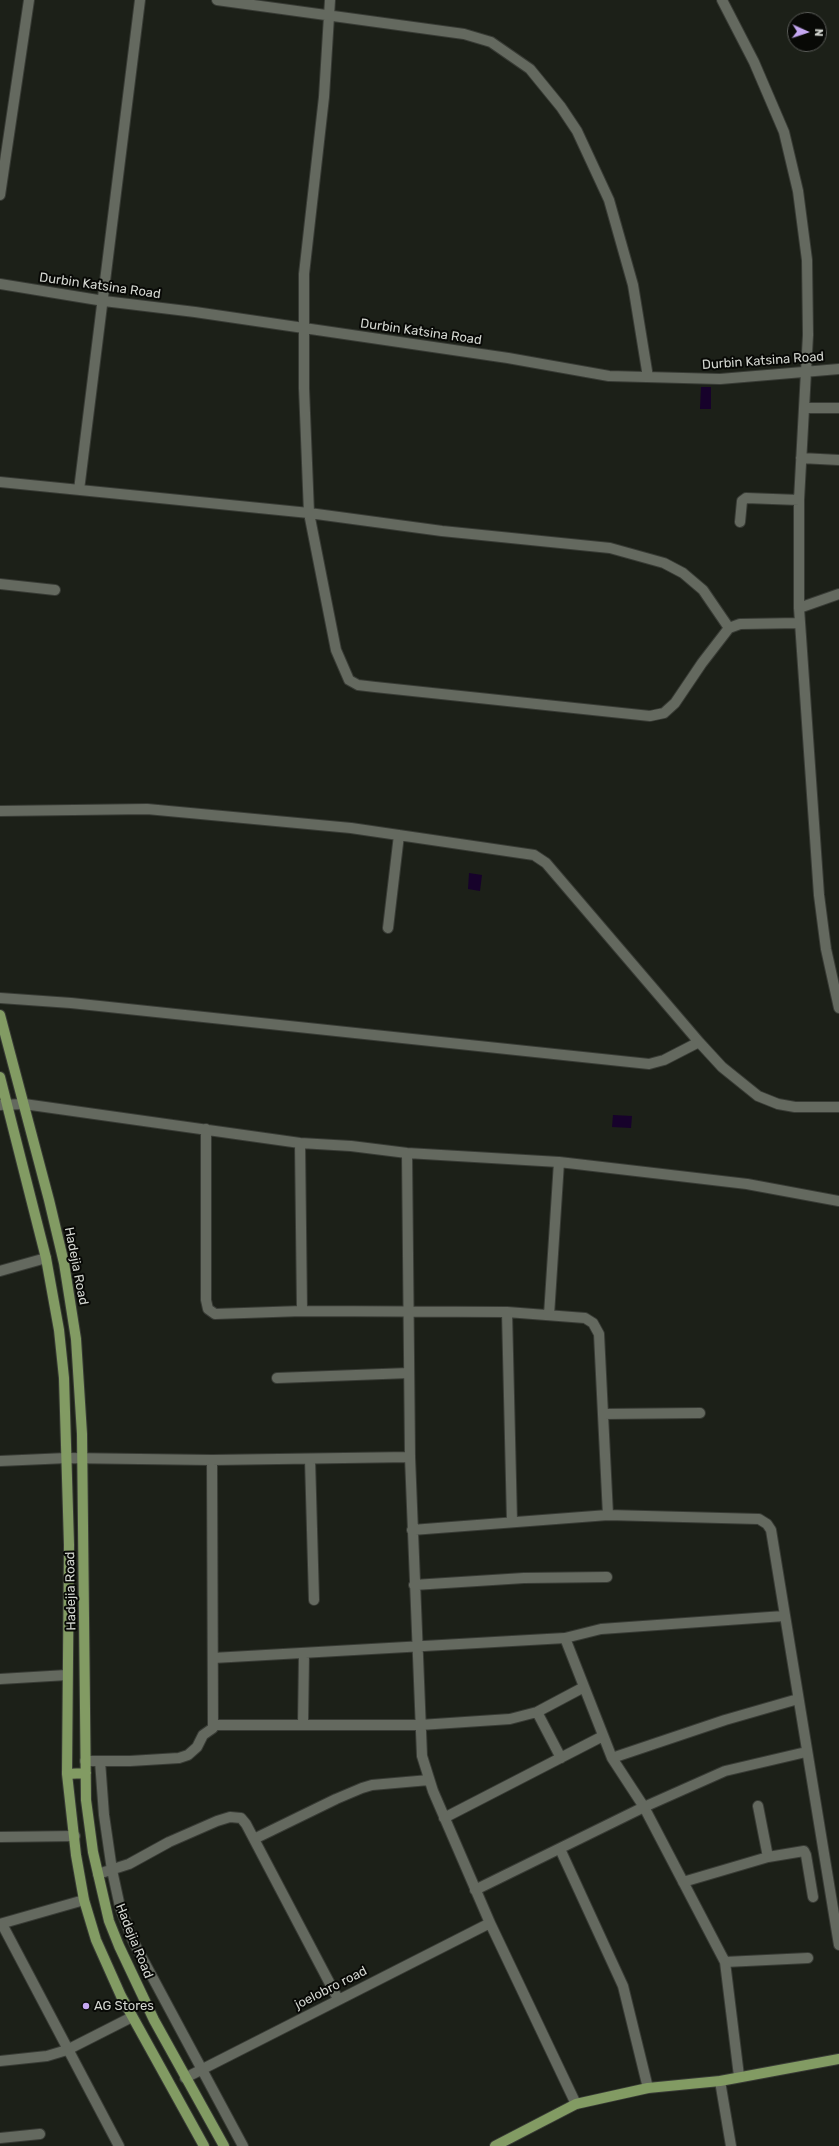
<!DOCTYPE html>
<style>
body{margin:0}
#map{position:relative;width:839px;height:2146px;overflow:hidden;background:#1c2018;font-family:Rubik,sans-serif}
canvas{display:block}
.north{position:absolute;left:787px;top:12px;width:40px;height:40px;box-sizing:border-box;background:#080906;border:1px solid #595b57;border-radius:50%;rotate:93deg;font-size:11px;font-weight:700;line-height:16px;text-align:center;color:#d3d6d0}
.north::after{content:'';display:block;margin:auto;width:14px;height:18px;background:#c5a7f1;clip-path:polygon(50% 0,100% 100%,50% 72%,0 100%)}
</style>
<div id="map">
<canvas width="839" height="2146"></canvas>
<div class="north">N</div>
</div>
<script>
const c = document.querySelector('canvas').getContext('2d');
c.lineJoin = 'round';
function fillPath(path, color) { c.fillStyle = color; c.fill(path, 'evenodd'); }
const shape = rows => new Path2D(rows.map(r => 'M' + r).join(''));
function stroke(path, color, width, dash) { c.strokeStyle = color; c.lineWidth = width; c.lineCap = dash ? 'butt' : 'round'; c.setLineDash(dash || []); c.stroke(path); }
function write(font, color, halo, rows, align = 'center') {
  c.font = font + ' Rubik,sans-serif'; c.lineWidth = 4; c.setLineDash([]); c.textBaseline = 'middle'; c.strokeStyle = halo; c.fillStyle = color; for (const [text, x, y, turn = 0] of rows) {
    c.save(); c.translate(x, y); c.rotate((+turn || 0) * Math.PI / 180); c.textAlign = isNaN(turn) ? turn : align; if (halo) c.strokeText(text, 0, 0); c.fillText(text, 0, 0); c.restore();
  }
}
const water = shape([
 [701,387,711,387,711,409,700,409],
 [469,873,482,875,480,891,468,889],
 [613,1115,632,1116,631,1128,612,1127]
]);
const minor = shape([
 [217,0,464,34,491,42,530,69,561,107,577,131,609,200,633,285,648,377],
 [330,0,324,97,304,274,304,388,309,513,336,650,349,680,358,685,375,687,650,716,664,713,675,703,702,663,729,628,740,624,800,623],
 [722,0,754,62,784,132,798,191,807,260,808,335,799,500,799,608,819,895,826,949,839,1008],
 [0,195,29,0],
 [0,284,104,301,195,312,508,358,609,376,720,379,839,369],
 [804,408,839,408],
 [801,458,839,460],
 [0,482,309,513,442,531,610,548,664,563,683,573,703,590,729,628],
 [79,490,140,0],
 [740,522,742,501,746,498,799,500],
 [0,584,55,590],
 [799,608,839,594],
 [0,811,147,809,351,828,534,855,546,863,699,1042],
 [388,928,399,835],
 [0,998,71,1003,649,1064,664,1060,699,1042,722,1067,758,1096,778,1104,795,1107,839,1107],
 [0,1105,24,1104,300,1143,351,1146,407,1153,559,1162,662,1174,747,1184,839,1201],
 [206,1129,206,1300,208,1309,215,1314,302,1311,507,1312,585,1318,593,1323,599,1334,608,1515],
 [300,1143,302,1311],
 [407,1153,410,1457,422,1756,433,1791,490,1923,576,2104],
 [0,1271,46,1258],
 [507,1312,512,1522],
 [549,1315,559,1162],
 [277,1378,409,1373],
 [603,1414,700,1413],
 [310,1459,314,1600],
 [0,1461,67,1458,212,1460,410,1457],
 [412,1530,608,1515,759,1519,767,1524,771,1530,839,1945],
 [414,1585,524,1578,607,1577],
 [565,1638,612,1758,644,1807,725,1962,739,2076],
 [213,1658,565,1638,601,1629,784,1616],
 [0,1679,67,1675],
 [537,1712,561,1758],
 [214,1725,420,1725,510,1719,537,1712,584,1687],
 [303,1725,304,1654],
 [612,1758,725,1720,798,1699],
 [85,1761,130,1761,179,1758,188,1755,197,1747,203,1735,213,1728,212,1460],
 [100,1761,104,1815,112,1870,120,1907,133,1941,243,2146],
 [758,1806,768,1857],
 [444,1818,603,1736],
 [0,1837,75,1836],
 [254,1839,336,1799,362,1788,372,1785,429,1780],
 [560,1849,623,1986,648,2088],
 [98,1874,129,1864,169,1842,217,1821,230,1817,241,1818,246,1824,338,1999],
 [683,1882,768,1857,804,1851,806,1855,813,1897],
 [475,1890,644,1807,725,1771,806,1752],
 [0,1924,84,1900],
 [2,1924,119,2146],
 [725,1962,808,1958],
 [0,2061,47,2056,67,2050,132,2017],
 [185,2078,490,1923],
 [720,2081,731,2146],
 [0,2138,40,2134]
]);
const major = shape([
 [0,1015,49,1200,64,1263,76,1339,82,1434,86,1800,93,1852,109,1921,119,1946,154,2020,224,2146],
 [0,1077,46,1258,59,1330,64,1378,69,1545,67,1774,76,1855,84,1900,96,1940,121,1996,204,2146],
 [67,1774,86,1773],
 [495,2146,576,2104,648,2088,720,2081,839,2059]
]);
const markers = [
 [86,2006,4,"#c5a7f1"]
];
const streetNames = [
 ["Durbin Katsina Road",100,286,8],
 ["Durbin Katsina Road",421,332,8],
 ["Durbin Katsina Road",763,361,-4],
 ["Hadejia Road",76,1266,79],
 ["Hadejia Road",71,1591,-91],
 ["Hadejia Road",134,1941,68],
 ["joelobro road",331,1988,-27]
];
const poiNames = [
 ["AG Stores",94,2006]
];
fillPath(water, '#17022b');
stroke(minor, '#383b35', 12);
stroke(major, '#383b35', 12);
stroke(minor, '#64695f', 10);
stroke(major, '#829b63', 10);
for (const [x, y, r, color] of markers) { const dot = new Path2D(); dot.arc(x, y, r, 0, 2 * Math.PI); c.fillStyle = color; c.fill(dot); stroke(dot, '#080906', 1.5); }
write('13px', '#d3d6d0', '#080906', streetNames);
write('13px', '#d3d6d0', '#080906', poiNames, 'left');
</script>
